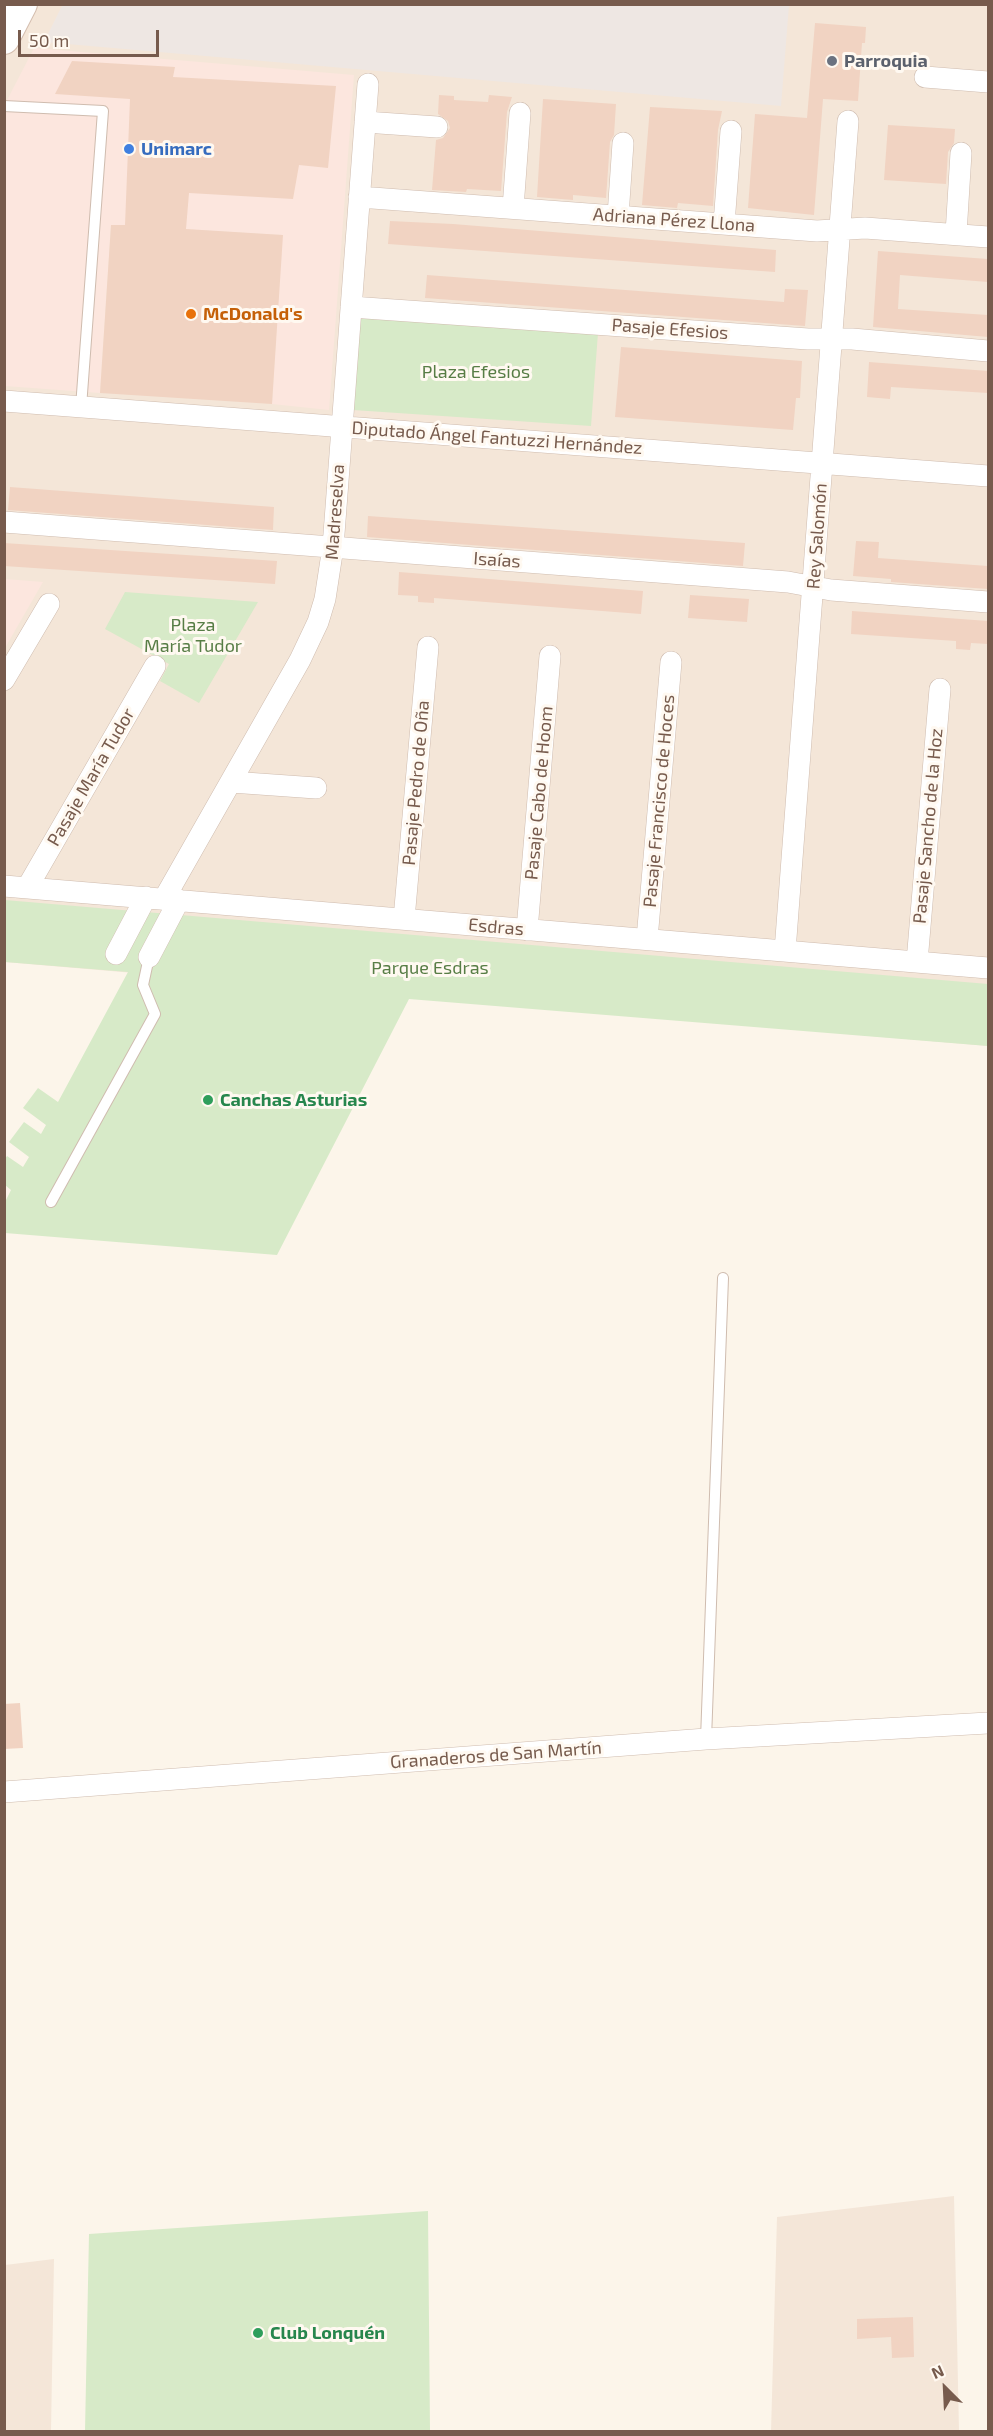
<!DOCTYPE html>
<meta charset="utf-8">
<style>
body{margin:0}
#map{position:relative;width:993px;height:2436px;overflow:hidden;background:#fcf5ea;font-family:"Exo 2",sans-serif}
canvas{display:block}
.frame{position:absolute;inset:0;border:6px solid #775b4d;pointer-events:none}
.north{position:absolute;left:915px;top:2358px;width:60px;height:60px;-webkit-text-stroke:4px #fff9f1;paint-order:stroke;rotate:336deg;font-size:16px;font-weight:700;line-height:24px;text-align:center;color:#775b4d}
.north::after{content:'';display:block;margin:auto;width:21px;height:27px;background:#775b4d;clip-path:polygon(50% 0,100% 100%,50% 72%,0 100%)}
.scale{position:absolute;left:18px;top:30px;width:141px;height:27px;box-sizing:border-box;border:3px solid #775b4d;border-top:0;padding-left:8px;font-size:18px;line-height:21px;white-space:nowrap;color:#775b4d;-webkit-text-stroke:4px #fff9f1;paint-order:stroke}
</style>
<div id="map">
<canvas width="993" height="2436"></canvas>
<div class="frame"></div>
<div class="north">N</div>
<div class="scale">50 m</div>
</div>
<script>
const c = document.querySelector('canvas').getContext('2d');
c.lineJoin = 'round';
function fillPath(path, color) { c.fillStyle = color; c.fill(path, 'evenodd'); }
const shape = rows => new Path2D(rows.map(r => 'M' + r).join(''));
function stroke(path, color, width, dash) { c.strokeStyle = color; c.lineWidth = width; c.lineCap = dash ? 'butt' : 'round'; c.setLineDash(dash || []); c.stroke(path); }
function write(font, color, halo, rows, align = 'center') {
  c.font = font + ' "Exo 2",sans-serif'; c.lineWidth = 6; c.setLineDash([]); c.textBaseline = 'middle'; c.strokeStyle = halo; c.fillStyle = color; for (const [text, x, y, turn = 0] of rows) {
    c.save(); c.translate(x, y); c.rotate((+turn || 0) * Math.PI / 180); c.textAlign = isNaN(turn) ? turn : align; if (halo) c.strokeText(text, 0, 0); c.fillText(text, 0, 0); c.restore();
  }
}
const residential = shape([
 [4,5,988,5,988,1046,5,962],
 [954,2196,959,2431,771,2432,777,2217],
 [54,2259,51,2431,5,2431,5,2265]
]);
const commercial = shape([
 [34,48,354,75,329,410,272,404,282,235,111,225,100,393,5,386,4,106],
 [5,579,43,582,5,648,4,579]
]);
const industrial = shape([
 [63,4,789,4,789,5,781,106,44,42]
]);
const green = shape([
 [360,317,598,333,591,426,353,410],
 [125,592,258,602,199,703,160,681,169,664,105,629],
 [5,900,988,984,988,1046,409,999,277,1255,5,1233,5,1202,11,1190,5,1185,5,1159,7,1156,23,1167,29,1157,9,1142,24,1122,41,1134,46,1125,23,1108,38,1088,58,1102,128,972,5,962],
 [428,2211,430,2431,85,2431,89,2234]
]);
const building = shape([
 [815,23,866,27,865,43,862,43,858,101,823,99,814,215,748,208,755,114,807,118],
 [72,61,175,67,173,77,336,86,328,168,299,165,293,199,189,193,186,229,283,235,272,404,100,393,111,225,125,225,130,99,55,94],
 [439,95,454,96,454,100,488,102,489,95,512,97,507,112,501,191,467,189,466,192,432,190,436,140,443,138,450,128,448,121,438,114],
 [543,99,616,104,614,135,610,142,606,198,573,195,573,200,537,197],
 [650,107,722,111,718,130,713,206,678,203,677,208,642,205],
 [888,125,955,129,954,143,948,152,946,184,884,180],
 [390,221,453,224,776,250,775,272,388,244],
 [878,251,988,259,988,282,900,275,898,309,988,315,988,337,873,327],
 [427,275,784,302,785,289,808,290,805,326,425,298],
 [621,347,802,361,800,398,796,398,793,430,615,417],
 [869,362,988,371,988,393,891,387,890,399,867,397],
 [10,487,274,507,273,530,8,510],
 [368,516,745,543,743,566,367,537],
 [856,541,879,542,878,558,988,566,988,589,891,582,891,579,853,576],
 [4,543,277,561,275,584,4,566],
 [399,572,643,591,641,614,434,598,434,603,418,602,418,596,398,595],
 [690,595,749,599,747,622,688,618],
 [852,611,988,621,988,644,971,643,970,650,956,649,956,641,851,634],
 [20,1703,23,1748,4,1749,4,1704],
 [913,2317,914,2357,892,2358,891,2337,857,2339,857,2319]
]);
const lane = shape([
 [4,106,103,111,81,407],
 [51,1202,155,1014,143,985,149,957],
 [706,1739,723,1278]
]);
const street = shape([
 [925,77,988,82],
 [365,122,437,127],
 [359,197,817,231,865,228,988,237],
 [513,208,520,113],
 [618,216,623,143],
 [724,224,731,131],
 [956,234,961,153],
 [351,307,808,339,852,339,988,351],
 [4,401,988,476],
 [4,522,788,582,831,590,988,602],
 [4,680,49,604],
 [231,782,316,788],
 [4,886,988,968],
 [27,888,155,666],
 [164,899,300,660,318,622,325,599,333,547,368,84],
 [404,919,428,647],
 [527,930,550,656],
 [647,939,671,662],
 [785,951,848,121],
 [116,954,146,897],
 [149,957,179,900],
 [917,962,940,689],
 [4,1792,706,1739,988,1723]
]);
const secondary = shape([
 [4,39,22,4]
]);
const markers = [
 [832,61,6,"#6b7280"],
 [129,149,6,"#3f7fe0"],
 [191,314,6,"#e8710a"],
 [208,1100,6,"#2e9e5b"],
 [258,2333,6,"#2e9e5b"]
];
const worshipNames = [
 ["Parroquia",844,61]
];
const shopNames = [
 ["Unimarc",141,149]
];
const streetNames = [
 ["Adriana Pérez Llona",674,220,4],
 ["Pasaje Efesios",670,329,4],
 ["Diputado Ángel Fantuzzi Hernández",497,438,4],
 ["Madreselva",335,512,-86],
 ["Rey Salomón",817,536,-86],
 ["Isaías",497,560,4],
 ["Pasaje María Tudor",91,777,-60],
 ["Pasaje Pedro de Oña",416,783,-85],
 ["Pasaje Cabo de Hoom",539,793,-85],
 ["Pasaje Francisco de Hoces",659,801,-85],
 ["Pasaje Sancho de la Hoz",928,826,-85],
 ["Esdras",496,927,5],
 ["Granaderos de San Martín",496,1755,-4]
];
const foodNames = [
 ["McDonald's",203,314]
];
const parkNames = [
 ["Plaza Efesios",476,372],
 ["Plaza",193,625],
 ["María Tudor",193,646],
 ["Parque Esdras",430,968]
];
const leisureNames = [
 ["Canchas Asturias",220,1100],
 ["Club Lonquén",270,2333]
];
fillPath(residential, '#f4e6d8');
fillPath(commercial, '#fce6de');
fillPath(industrial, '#eee7e3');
fillPath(green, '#d7eac8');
fillPath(building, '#f1d3c2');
stroke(lane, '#cfbcaf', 12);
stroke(street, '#cfbcaf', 22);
stroke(secondary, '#d4beaf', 32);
stroke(lane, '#fff', 10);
stroke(street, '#fff', 21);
stroke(secondary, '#fff', 30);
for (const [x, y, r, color] of markers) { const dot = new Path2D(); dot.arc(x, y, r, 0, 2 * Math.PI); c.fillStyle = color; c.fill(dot); stroke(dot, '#fff9f1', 2); }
write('bold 18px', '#5b616d', '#fff9f1', worshipNames, 'left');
write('bold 18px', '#366cbe', '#fff9f1', shopNames, 'left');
write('18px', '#775b4d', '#fff9f1', streetNames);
write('bold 18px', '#c56008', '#fff9f1', foodNames, 'left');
write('18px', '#577d45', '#fff9f1', parkNames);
write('bold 18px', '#27864d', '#fff9f1', leisureNames, 'left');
</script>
